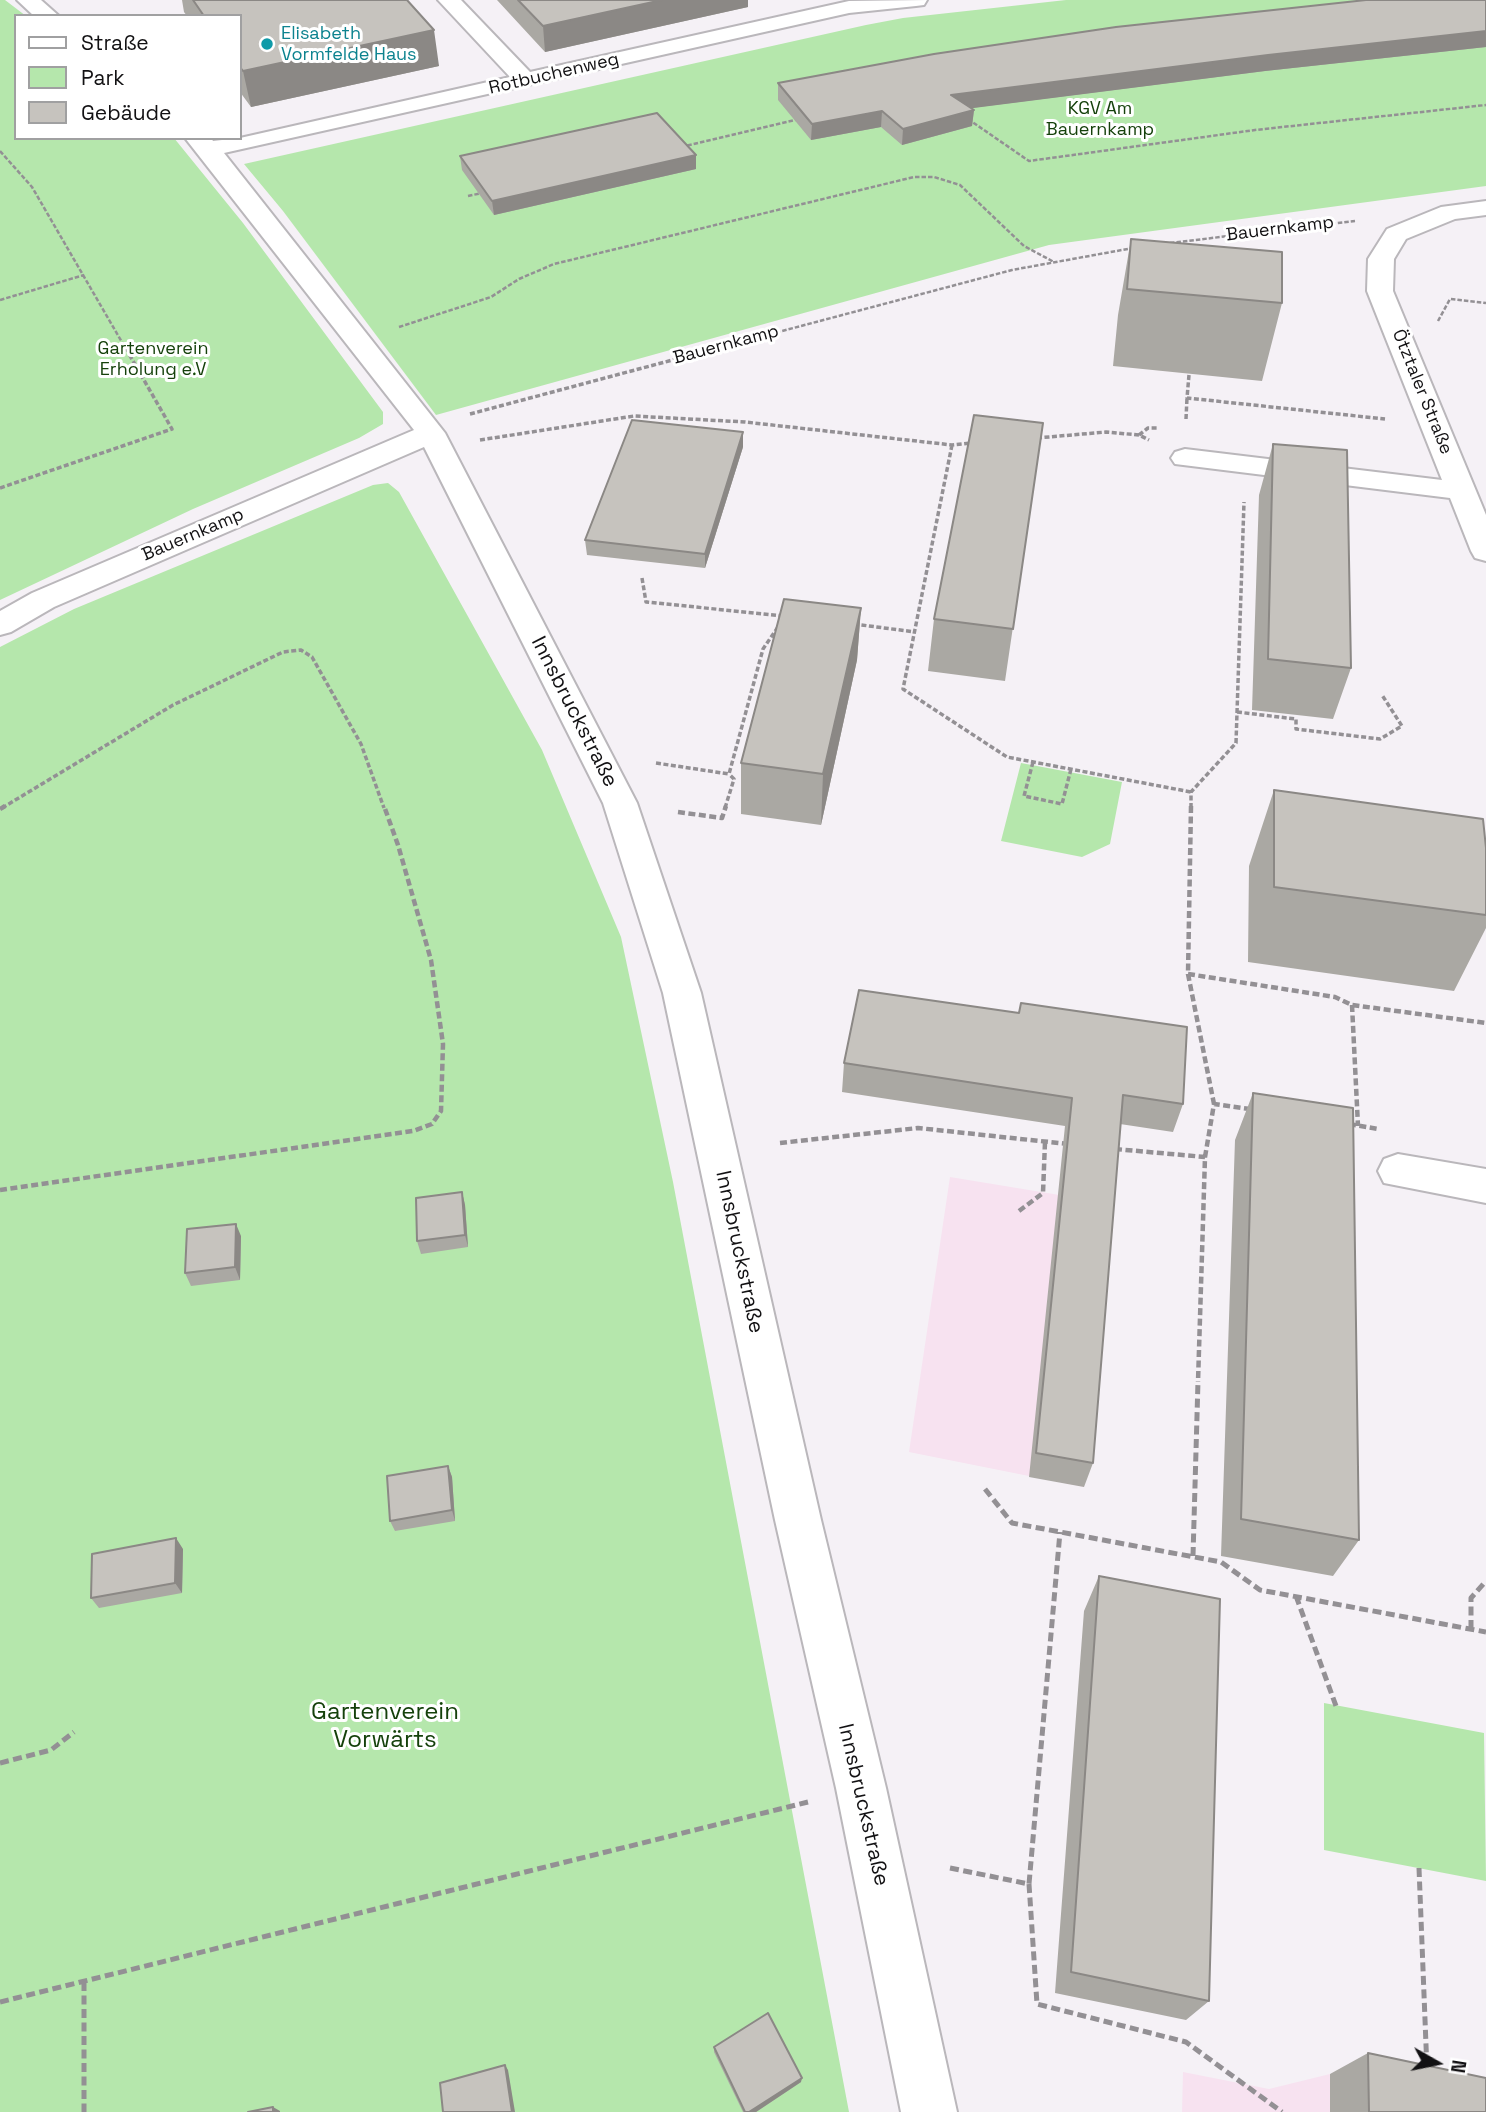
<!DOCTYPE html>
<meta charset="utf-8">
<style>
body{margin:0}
#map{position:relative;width:1486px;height:2112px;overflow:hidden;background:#f5f1f6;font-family:"Space Grotesk",sans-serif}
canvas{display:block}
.legend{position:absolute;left:14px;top:14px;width:228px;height:126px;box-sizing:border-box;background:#fff;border:2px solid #a0a0a1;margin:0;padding:9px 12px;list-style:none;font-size:21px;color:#121113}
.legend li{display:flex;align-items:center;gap:14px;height:35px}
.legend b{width:35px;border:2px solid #a0a0a1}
.north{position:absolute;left:1402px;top:2028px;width:70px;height:70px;-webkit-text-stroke:5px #fff;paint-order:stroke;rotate:99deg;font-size:19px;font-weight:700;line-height:28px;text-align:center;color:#121113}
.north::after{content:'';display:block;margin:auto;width:24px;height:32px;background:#121113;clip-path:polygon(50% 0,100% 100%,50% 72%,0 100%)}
</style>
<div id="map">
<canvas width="1486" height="2112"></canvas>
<ul class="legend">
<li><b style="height:9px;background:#fff"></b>Straße</li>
<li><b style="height:19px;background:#b5e7ac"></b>Park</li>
<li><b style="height:19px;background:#c6c3be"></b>Gebäude</li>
</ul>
<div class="north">N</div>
</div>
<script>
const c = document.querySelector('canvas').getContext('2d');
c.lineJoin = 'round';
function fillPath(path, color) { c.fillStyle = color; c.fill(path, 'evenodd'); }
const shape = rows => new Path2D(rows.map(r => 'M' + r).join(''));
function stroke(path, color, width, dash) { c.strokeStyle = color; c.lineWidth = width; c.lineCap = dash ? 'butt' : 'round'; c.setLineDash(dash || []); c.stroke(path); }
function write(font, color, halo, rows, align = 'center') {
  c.font = font + ' "Space Grotesk",sans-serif'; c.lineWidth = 6; c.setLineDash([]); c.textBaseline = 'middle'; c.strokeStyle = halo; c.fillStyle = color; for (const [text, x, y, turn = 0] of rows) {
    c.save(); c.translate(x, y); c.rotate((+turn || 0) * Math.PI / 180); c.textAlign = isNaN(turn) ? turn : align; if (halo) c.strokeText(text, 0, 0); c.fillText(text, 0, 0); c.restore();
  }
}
const industrial = shape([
 [950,1177,1108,1203,1084,1487,909,1452],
 [1183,2072,1269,2089,1330,2074,1402,2112,1182,2112]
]);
const green = shape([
 [0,0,5,0,26,16,16,16,16,138,174,138,243,223,383,412,383,424,359,438,193,509,0,600],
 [1066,0,1486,0,1486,186,1049,245,436,415,283,211,244,164,866,25,903,18],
 [388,483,399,492,542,750,621,937,673,1182,849,2112,0,2112,0,647,74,609,373,485],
 [1021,763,1122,782,1110,844,1082,857,1001,841],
 [1324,1703,1484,1733,1486,1881,1324,1850]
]);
const pathFar3 = shape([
 [968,119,1029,161,1255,130,1486,105],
 [681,147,799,119],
 [0,151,32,187,130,356],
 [468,196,482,193],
 [1170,243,1355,221],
 [0,300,84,275],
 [1438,321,1450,299,1486,303],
 [399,327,491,297,519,279,554,264,914,177,934,177,960,185,1024,246,1054,262],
 [688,356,1012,270,1133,248]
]);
const pathFar2 = shape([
 [1189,375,1187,398,1385,419],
 [470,414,695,354],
 [1186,419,1187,398],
 [1139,435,1148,428,1157,428],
 [1037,438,1106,432,1139,435,1149,440],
 [480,440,634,416,745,422,952,445,972,443],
 [952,445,903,689,1007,757,1191,792],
 [0,488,172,429,129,354],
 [642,578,646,602,784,616],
 [854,624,915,632],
 [1237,712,1296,719,1296,729,1380,739,1402,726,1382,695],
 [1033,762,1024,796,1062,804,1071,769],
 [656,763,729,774,763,649,780,624],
 [2,808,173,705,283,652,301,650,312,657,361,744,384,808],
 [725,808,734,779,729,774],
 [1191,808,1191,792,1236,743,1244,502]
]);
const pathFar1 = shape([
 [1191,806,1188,974,1214,1104],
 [0,809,5,806],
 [678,812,722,818,726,806],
 [1188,974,1335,997,1352,1005,1486,1023],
 [1352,1005,1358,1126],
 [1349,1124,1378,1129],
 [780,1143,918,1128,1068,1144],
 [1115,1149,1205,1157,1198,1382],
 [1205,1157,1214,1104,1250,1109],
 [0,1190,413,1131,432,1124,441,1111,443,1044,431,960,398,845,384,806],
 [1019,1211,1043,1193,1045,1142]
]);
const path = shape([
 [985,1489,1012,1523,1221,1562,1260,1590,1486,1632],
 [1193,1556,1198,1381],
 [1296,1596,1336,1706],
 [1471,1629,1471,1598,1486,1581],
 [0,1763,51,1750,74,1732],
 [950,1868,1029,1884,1060,1532],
 [1419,1868,1427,2070],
 [1029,1884,1037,2004,1186,2042,1282,2112],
 [84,1982,84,2112],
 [0,2002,808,1802]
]);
const minor = shape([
 [17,0,41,0,59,16,34,16,17,0],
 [438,0,461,0,530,72,849,1,927,0,924,5,916,6,849,13,224,153,445,433,637,803,701,993,821,1520,886,1788,957,2112,901,2112,836,1788,775,1520,663,993,603,803,424,447,54,607,11,632,0,635,0,611,32,593,414,430,185,138,211,138,213,141,240,138,510,77,438,0],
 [1486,201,1486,215,1455,219,1406,239,1394,259,1393,291,1486,515,1486,561,1475,558,1471,551,1450,498,1175,464,1171,458,1175,452,1185,449,1442,480,1367,291,1368,259,1387,229,1441,207,1486,201],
 [1398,1154,1486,1169,1486,1203,1384,1183,1378,1171,1384,1159,1398,1154]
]);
const wall = shape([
 [182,0,407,0,439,66,251,107,240,92,240,16,187,16,184,12],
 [497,0,748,0,748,7,545,52],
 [1486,0,1486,47,1265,71,971,108,974,110,972,126,902,145,881,127,811,140,778,100,778,83],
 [696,155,696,169,494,215,462,170,460,156],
 [1131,239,1282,303,1262,381,1113,366,1118,315],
 [1043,423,1005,681,928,671,934,619],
 [1273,444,1351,668,1333,719,1252,710,1259,495],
 [743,447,705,568,587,555,585,540],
 [861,608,857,660,821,825,741,814,741,763],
 [1274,790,1486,848,1486,928,1454,991,1248,962,1249,866],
 [859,990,1183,1104,1173,1132,1120,1124,1093,1463,1084,1487,1029,1477,1065,1126,842,1092,844,1063],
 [1253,1093,1359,1540,1333,1576,1221,1556,1235,1140],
 [462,1192,465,1205,468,1247,421,1254,417,1241],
 [241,1236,240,1280,191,1286,185,1273],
 [448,1466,452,1477,455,1521,395,1531,390,1521],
 [183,1549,182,1593,99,1608,91,1598],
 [1099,1576,1209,2001,1186,2020,1055,1993,1084,1611],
 [714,2047,801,2082,756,2112,743,2112,714,2052],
 [1368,2053,1486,2112,1330,2112,1330,2074]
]);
const shadedWall = shape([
 [662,0,748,0,748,7,545,52,543,26],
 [434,30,439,66,251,107,243,71],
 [1486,31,1486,47,1265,71,950,111,951,95,1268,55],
 [974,110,972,126,902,145,903,129],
 [882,111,881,127,811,140,812,124],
 [696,155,696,169,494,215,492,201],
 [743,432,743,447,705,568,705,554],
 [861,608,857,660,821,825,823,774],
 [462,1192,465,1205,468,1247,465,1235],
 [236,1224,241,1236,240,1280,235,1267],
 [448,1466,452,1477,455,1521,452,1510],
 [176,1538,183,1549,182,1593,175,1583],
 [505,2065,508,2070,515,2112,512,2112],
 [802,2078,801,2082,756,2112,749,2112],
 [273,2107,280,2111,280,2112,273,2112]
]);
const building = shape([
 [193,0,407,0,434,30,243,71,240,67,240,16,204,16,193,0],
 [518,0,662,0,543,26,518,0],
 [1366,0,1486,0,1486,31,1268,55,951,95,974,110,903,129,882,111,812,124,778,83,934,54,1116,27,1366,0],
 [657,113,696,155,492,201,460,156,657,113],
 [1131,239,1282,252,1282,303,1127,289,1131,239],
 [974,415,1043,423,1013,629,934,619,974,415],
 [632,420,743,432,705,554,585,540,632,420],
 [1273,444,1347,450,1351,668,1268,659,1273,444],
 [784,599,861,608,823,774,741,763,784,599],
 [1274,790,1483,819,1486,848,1486,915,1274,887,1274,790],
 [859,990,1019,1013,1021,1003,1187,1027,1183,1104,1123,1095,1093,1463,1036,1453,1072,1098,844,1063,859,990],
 [1253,1093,1353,1108,1359,1540,1241,1519,1253,1093],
 [462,1192,465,1235,417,1241,416,1198,462,1192],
 [236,1224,235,1267,185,1273,187,1229,236,1224],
 [448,1466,452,1510,390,1521,387,1476,448,1466],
 [176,1538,175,1583,91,1598,92,1554,176,1538],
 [1099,1576,1220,1599,1209,2001,1071,1972,1099,1576],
 [768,2013,802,2078,749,2112,745,2112,714,2047,768,2013],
 [1368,2053,1486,2078,1486,2112,1369,2112,1368,2053],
 [505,2065,512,2112,443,2112,440,2083,505,2065],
 [273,2107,273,2112,248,2112,273,2107]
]);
const markers = [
 [267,44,7,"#0f9aa8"]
];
const farCulturenames = [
 ["Elisabeth",281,34],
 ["Vormfelde Haus",281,55]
];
const farStreetnames = [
 ["Rotbuchenweg",554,74,-13],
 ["Bauernkamp",1280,229,-7],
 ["Bauernkamp",726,345,-15],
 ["Ötztaler Straße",1422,392,68],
 ["Bauernkamp",193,535,-23]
];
const farParknames = [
 ["KGV Am",1100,109],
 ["Bauernkamp",1100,130],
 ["Gartenverein",153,349],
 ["Erholung e.V",153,370]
];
const streetNames = [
 ["Innsbruckstraße",574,712,63],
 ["Innsbruckstraße",739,1252,78],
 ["Innsbruckstraße",863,1805,77]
];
const nearParknames = [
 ["Gartenverein",385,1712],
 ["Vorwärts",385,1740]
];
fillPath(industrial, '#f7e2f0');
fillPath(green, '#b5e7ac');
stroke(minor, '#bab7bb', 4);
stroke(pathFar3, '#939094', 2.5, [4.5, 2]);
stroke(pathFar2, '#939094', 3.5, [5, 2.5]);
stroke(pathFar1, '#939094', 4.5, [7, 3.5]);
stroke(path, '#939094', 5, [9, 4.5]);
fillPath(minor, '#fff');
fillPath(wall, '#aaa8a3');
fillPath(shadedWall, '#8b8885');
fillPath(building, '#c6c3be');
stroke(building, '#8b8885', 2);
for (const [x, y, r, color] of markers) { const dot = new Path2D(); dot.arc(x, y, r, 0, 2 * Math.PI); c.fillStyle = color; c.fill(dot); stroke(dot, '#fff', 2.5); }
write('18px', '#0d838f', '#fff', farCulturenames, 'left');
write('18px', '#121113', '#fff', farStreetnames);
write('18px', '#15410b', '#fff', farParknames);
write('21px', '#121113', '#fff', streetNames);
write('24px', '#15410b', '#fff', nearParknames);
</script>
